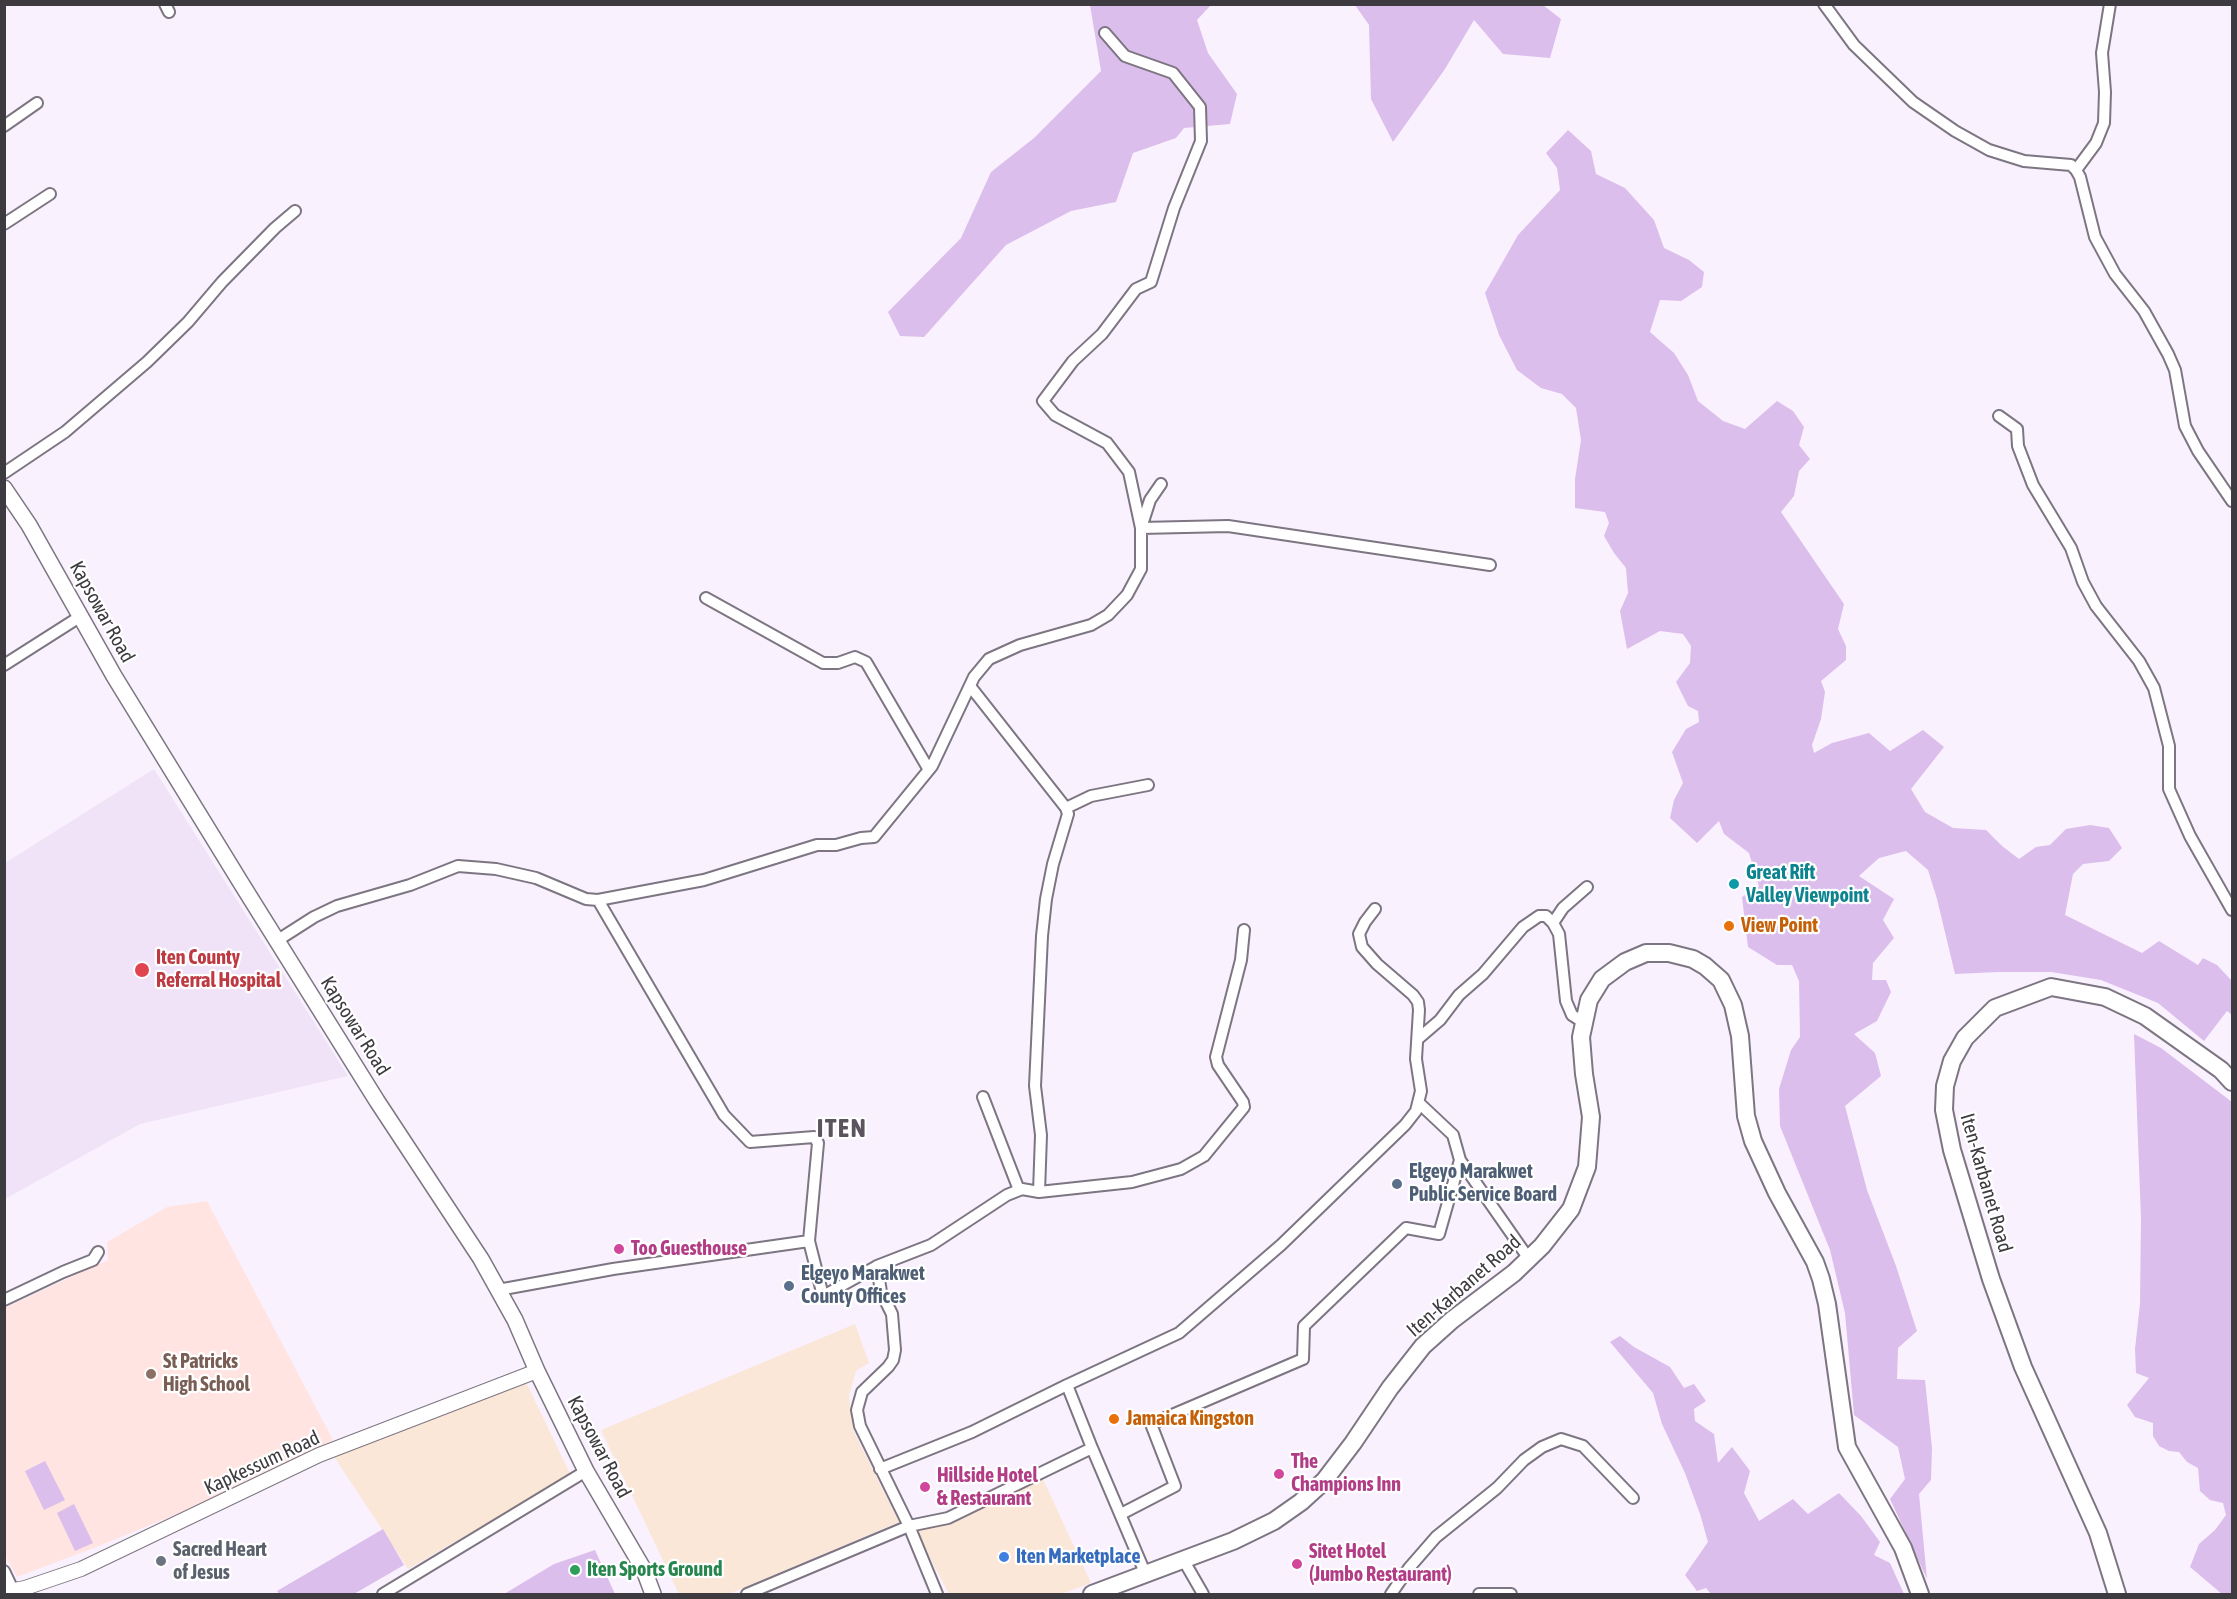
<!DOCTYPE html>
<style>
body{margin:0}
#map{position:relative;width:2237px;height:1599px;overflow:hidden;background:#faf1ff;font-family:"Asap Condensed",sans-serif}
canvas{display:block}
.frame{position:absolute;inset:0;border:6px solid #3e3b40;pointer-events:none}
</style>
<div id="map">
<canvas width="2237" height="1599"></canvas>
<div class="frame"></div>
</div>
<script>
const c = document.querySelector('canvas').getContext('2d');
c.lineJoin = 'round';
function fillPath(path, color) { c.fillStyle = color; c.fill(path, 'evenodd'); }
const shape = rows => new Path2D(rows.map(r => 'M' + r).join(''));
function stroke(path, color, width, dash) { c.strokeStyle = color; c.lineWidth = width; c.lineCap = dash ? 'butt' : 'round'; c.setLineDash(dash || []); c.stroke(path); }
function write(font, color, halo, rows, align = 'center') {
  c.font = font + ' "Asap Condensed",sans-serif'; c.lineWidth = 4.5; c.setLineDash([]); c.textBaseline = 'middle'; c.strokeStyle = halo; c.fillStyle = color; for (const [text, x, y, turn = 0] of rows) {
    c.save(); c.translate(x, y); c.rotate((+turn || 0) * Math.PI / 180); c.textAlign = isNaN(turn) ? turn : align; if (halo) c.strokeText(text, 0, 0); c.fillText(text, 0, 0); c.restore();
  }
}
const commercial = shape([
 [855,1324,869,1363,856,1371,849,1396,853,1430,899,1522,729,1594,679,1594,601,1430],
 [526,1382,572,1478,489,1522,408,1569,333,1455],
 [1041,1475,1091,1583,1061,1594,949,1594,916,1531,969,1509]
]);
const built = shape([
 [154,769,348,1076,140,1124,5,1199,5,863]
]);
const education = shape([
 [207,1201,333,1440,221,1496,94,1548,17,1577,4,1554,4,1308,108,1260,107,1242,167,1207]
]);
const green = shape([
 [1090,5,1211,5,1197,20,1208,53,1237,94,1230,124,1184,128,1176,138,1133,153,1116,202,1071,211,1006,245,924,337,900,336,888,312,961,238,991,172,1034,138,1101,71],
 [1355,5,1543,5,1561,19,1550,58,1503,54,1474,20,1445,69,1393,142,1371,99,1369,25],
 [1568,130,1591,151,1596,174,1625,188,1654,220,1664,248,1689,260,1704,272,1702,287,1681,301,1660,300,1650,332,1674,353,1688,375,1698,401,1723,421,1745,429,1777,401,1793,411,1804,427,1799,445,1810,459,1799,471,1794,496,1781,512,1844,604,1838,629,1846,646,1846,660,1821,681,1825,692,1821,719,1812,745,1814,753,1832,743,1869,733,1890,751,1923,730,1944,747,1911,789,1925,812,1953,828,1986,830,2002,846,2019,859,2036,847,2050,845,2066,829,2090,825,2109,828,2122,848,2109,861,2083,864,2073,874,2065,915,2142,953,2159,941,2198,965,2203,958,2217,965,2232,981,2232,1015,2227,1011,2204,1041,2158,1003,2101,980,2051,972,1998,972,1955,974,1937,899,1928,870,1906,851,1879,858,1859,876,1894,899,1883,920,1894,938,1873,963,1872,980,1886,980,1891,992,1877,1021,1854,1034,1875,1053,1881,1076,1845,1106,1867,1190,1896,1266,1917,1331,1898,1348,1897,1379,1925,1380,1932,1448,1931,1480,1919,1494,1927,1579,1890,1499,1905,1479,1898,1447,1854,1415,1845,1313,1830,1250,1780,1126,1779,1089,1791,1050,1800,1037,1799,981,1792,965,1777,965,1748,947,1742,897,1759,886,1749,853,1724,834,1719,821,1697,843,1670,818,1674,800,1683,783,1672,752,1686,729,1699,722,1698,711,1688,706,1676,682,1690,663,1691,646,1683,634,1660,631,1627,649,1620,611,1628,593,1626,568,1614,553,1604,536,1609,523,1605,512,1575,508,1575,479,1581,440,1576,408,1562,394,1541,388,1517,370,1499,335,1485,293,1518,235,1560,190,1557,168,1546,153],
 [2134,1034,2161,1048,2232,1102,2232,1594,2222,1594,2190,1567,2199,1544,2215,1530,2226,1515,2223,1503,2210,1500,2200,1491,2198,1468,2187,1462,2179,1452,2169,1451,2159,1446,2153,1436,2153,1423,2135,1417,2127,1405,2149,1378,2136,1373,2135,1349,2140,1304,2141,1219],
 [1620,1336,1634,1347,1670,1367,1684,1388,1694,1384,1706,1401,1694,1409,1695,1421,1714,1434,1718,1463,1732,1447,1750,1471,1744,1493,1759,1521,1793,1499,1808,1514,1839,1493,1861,1516,1880,1542,1874,1555,1890,1563,1904,1594,1711,1594,1706,1588,1697,1591,1685,1575,1708,1542,1700,1514,1685,1473,1662,1424,1653,1393,1610,1342],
 [45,1461,65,1500,44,1510,25,1471],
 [74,1504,93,1543,75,1551,57,1513],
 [383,1529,404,1565,354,1594,279,1594,277,1591],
 [595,1550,615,1594,504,1594,554,1564]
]);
const minor = shape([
 [165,4,169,12],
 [1824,4,1854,45,1913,102,1955,131,1989,150,2024,161,2071,165,2076,170,2080,177,2095,237,2115,274,2144,311,2168,354,2175,370,2185,426,2198,451,2232,501],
 [1105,33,1125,56,1173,73,1200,107,1201,141,1174,208,1151,282,1136,289,1102,334,1073,361,1043,401,1055,415,1107,443,1129,472,1141,528,1228,526,1490,565],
 [4,126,37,103],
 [2076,170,2096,143,2104,123,2105,92,2102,53,2110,4],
 [4,224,50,194],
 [1999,416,2017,429,2018,446,2033,485,2071,548,2083,582,2096,606,2139,661,2154,688,2169,746,2169,789,2190,836,2232,910],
 [4,473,65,432,147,362,188,322,222,282,275,228,295,211],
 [706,598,823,663,838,663,855,657,866,662,929,770],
 [4,665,81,616],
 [970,686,1066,808],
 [1553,923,1563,908,1587,887],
 [278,940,314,917,337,906,410,885,458,866,496,869,536,878,586,899,598,900,704,880,817,845,836,845,861,838,874,837,932,766,974,677,989,659,1020,645,1091,625,1108,615,1127,595,1141,569,1141,528,1150,500,1161,484],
 [1419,1038,1440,1020,1459,995,1483,974,1523,927,1539,916,1546,916,1553,923,1559,934,1566,1001,1572,1015,1583,1022],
 [983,1097,1019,1190],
 [1419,1103,1453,1135,1460,1160,1529,1259],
 [1039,1192,1041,1135,1035,1086,1042,936,1046,899,1053,864,1068,814,1066,808,1091,796,1148,785],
 [809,1241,823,1296,877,1266],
 [498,1290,613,1269,809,1241,818,1143,814,1137,750,1142,724,1115,598,900],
 [4,1300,63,1272,93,1260,98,1252],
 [1067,1385,1092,1448],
 [880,1469,972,1432,1067,1385,1179,1333,1281,1245,1405,1125,1416,1111,1421,1091,1416,1059,1419,1010,1418,1002,1413,995,1377,964,1362,947,1359,934,1365,922,1375,909],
 [1121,1514,1175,1486,1151,1424,1303,1359,1304,1326,1406,1228,1439,1234,1460,1160],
 [1184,1561,1203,1594],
 [4,1571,13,1590],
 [383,1594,586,1471],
 [747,1594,909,1526,948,1518,1092,1448,1146,1575],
 [937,1594,909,1526,860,1426,857,1410,862,1392,888,1367,893,1360,895,1350,892,1314,881,1292,877,1266,931,1245,1007,1195,1022,1189,1039,1192,1132,1182,1181,1169,1204,1156,1244,1107,1243,1102,1218,1065,1216,1057,1241,960,1244,930],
 [1391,1594,1409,1568,1436,1537,1497,1488,1524,1460,1542,1447,1561,1439,1583,1446,1633,1498],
 [1479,1594,1511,1594]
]);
const tertiary = shape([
 [4,1592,25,1588,81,1569,319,1455,537,1371]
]);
const secondary = shape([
 [4,488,29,525,114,676,241,883,377,1101,481,1259,515,1320,537,1371,586,1471,644,1570,653,1594]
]);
const primary = shape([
 [1092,1594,1233,1541,1274,1521,1301,1502,1324,1481,1353,1443,1390,1388,1423,1346,1452,1320,1514,1273,1542,1246,1571,1209,1587,1167,1591,1117,1584,1074,1581,1037,1589,1000,1602,979,1625,962,1646,953,1669,953,1693,959,1705,966,1721,980,1733,1005,1740,1036,1746,1116,1753,1141,1777,1193,1815,1262,1821,1279,1827,1304,1847,1447,1903,1548,1920,1594],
 [2117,1594,2098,1533,2023,1367,1991,1279,1952,1150,1944,1110,1945,1086,1952,1061,1965,1038,1995,1008,2051,987,2105,997,2145,1016,2221,1070,2232,1082]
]);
const markers = [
 [1734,884,6,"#0f9aa8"],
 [1729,926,6,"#e8710a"],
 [142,970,8,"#e0444e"],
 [1397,1184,6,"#5c6f8a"],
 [619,1249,6,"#d1479c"],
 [789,1286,6,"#5c6f8a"],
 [151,1374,6,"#8d6e63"],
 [1114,1419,6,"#e8710a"],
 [1279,1474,6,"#d1479c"],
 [925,1487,6,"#d1479c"],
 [1004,1557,6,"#3f7fe0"],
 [161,1561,6,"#6b7280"],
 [1297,1564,6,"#d1479c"],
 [575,1570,6,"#2e9e5b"]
];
const streetNames = [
 ["Kapsowar Road",102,612,61],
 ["Kapsowar Road",355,1026,58],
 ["Iten-Karbanet Road",1986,1183,74],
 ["Iten-Karbanet Road",1464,1286,-41],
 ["Kapsowar Road",599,1447,62],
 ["Kapkessum Road",262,1463,-25]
];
const cultureNames = [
 ["Great Rift",1746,873],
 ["Valley Viewpoint",1746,896]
];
const foodNames = [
 ["View Point",1741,926],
 ["Jamaica Kingston",1126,1419]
];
const healthNames = [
 ["Iten County",156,958],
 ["Referral Hospital",156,981]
];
const serviceNames = [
 ["Elgeyo Marakwet",1409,1172],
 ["Public Service Board",1409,1195],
 ["Elgeyo Marakwet",801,1274],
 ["County Offices",801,1297]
];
const hotelNames = [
 ["Too Guesthouse",631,1249],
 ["The",1291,1462],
 ["Champions Inn",1291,1485],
 ["Hillside Hotel",937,1476],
 ["& Restaurant",937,1499],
 ["Sitet Hotel",1309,1552],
 ["(Jumbo Restaurant)",1309,1575]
];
const educationNames = [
 ["St Patricks",163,1362],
 ["High School",163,1385]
];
const worshipNames = [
 ["Sacred Heart",173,1550],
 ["of Jesus",173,1573]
];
const shopNames = [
 ["Iten Marketplace",1016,1557]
];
const leisureNames = [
 ["Iten Sports Ground",587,1570]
];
const districtNames = [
 ["ITEN",842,1129]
];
fillPath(commercial, '#fae7d7');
fillPath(built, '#f0e3f7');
fillPath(education, '#ffe4e1');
fillPath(green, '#dbbeec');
stroke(minor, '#7d7581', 14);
stroke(tertiary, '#7d7581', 16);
stroke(secondary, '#7d7581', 18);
stroke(primary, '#7d7581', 20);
stroke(minor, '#fff', 10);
stroke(tertiary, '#fff', 14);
stroke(secondary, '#fff', 15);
stroke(primary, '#fff', 16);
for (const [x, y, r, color] of markers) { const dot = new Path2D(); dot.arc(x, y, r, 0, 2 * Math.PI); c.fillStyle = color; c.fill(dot); stroke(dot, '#fff', 2); }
write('20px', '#3e3b40', '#fff', streetNames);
write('bold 20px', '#0d838f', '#fff', cultureNames, 'left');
write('bold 20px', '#c56008', '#fff', foodNames, 'left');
write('bold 20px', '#be3a42', '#fff', healthNames, 'left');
write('bold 20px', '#4e5e75', '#fff', serviceNames, 'left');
write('bold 20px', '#b23c85', '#fff', hotelNames, 'left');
write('bold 20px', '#785e54', '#fff', educationNames, 'left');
write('bold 20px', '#5b616d', '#fff', worshipNames, 'left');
write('bold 20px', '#366cbe', '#fff', shopNames, 'left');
write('bold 20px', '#27864d', '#fff', leisureNames, 'left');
c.letterSpacing = '1.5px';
write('bold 26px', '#5b545f', '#fff', districtNames);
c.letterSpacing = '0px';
</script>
